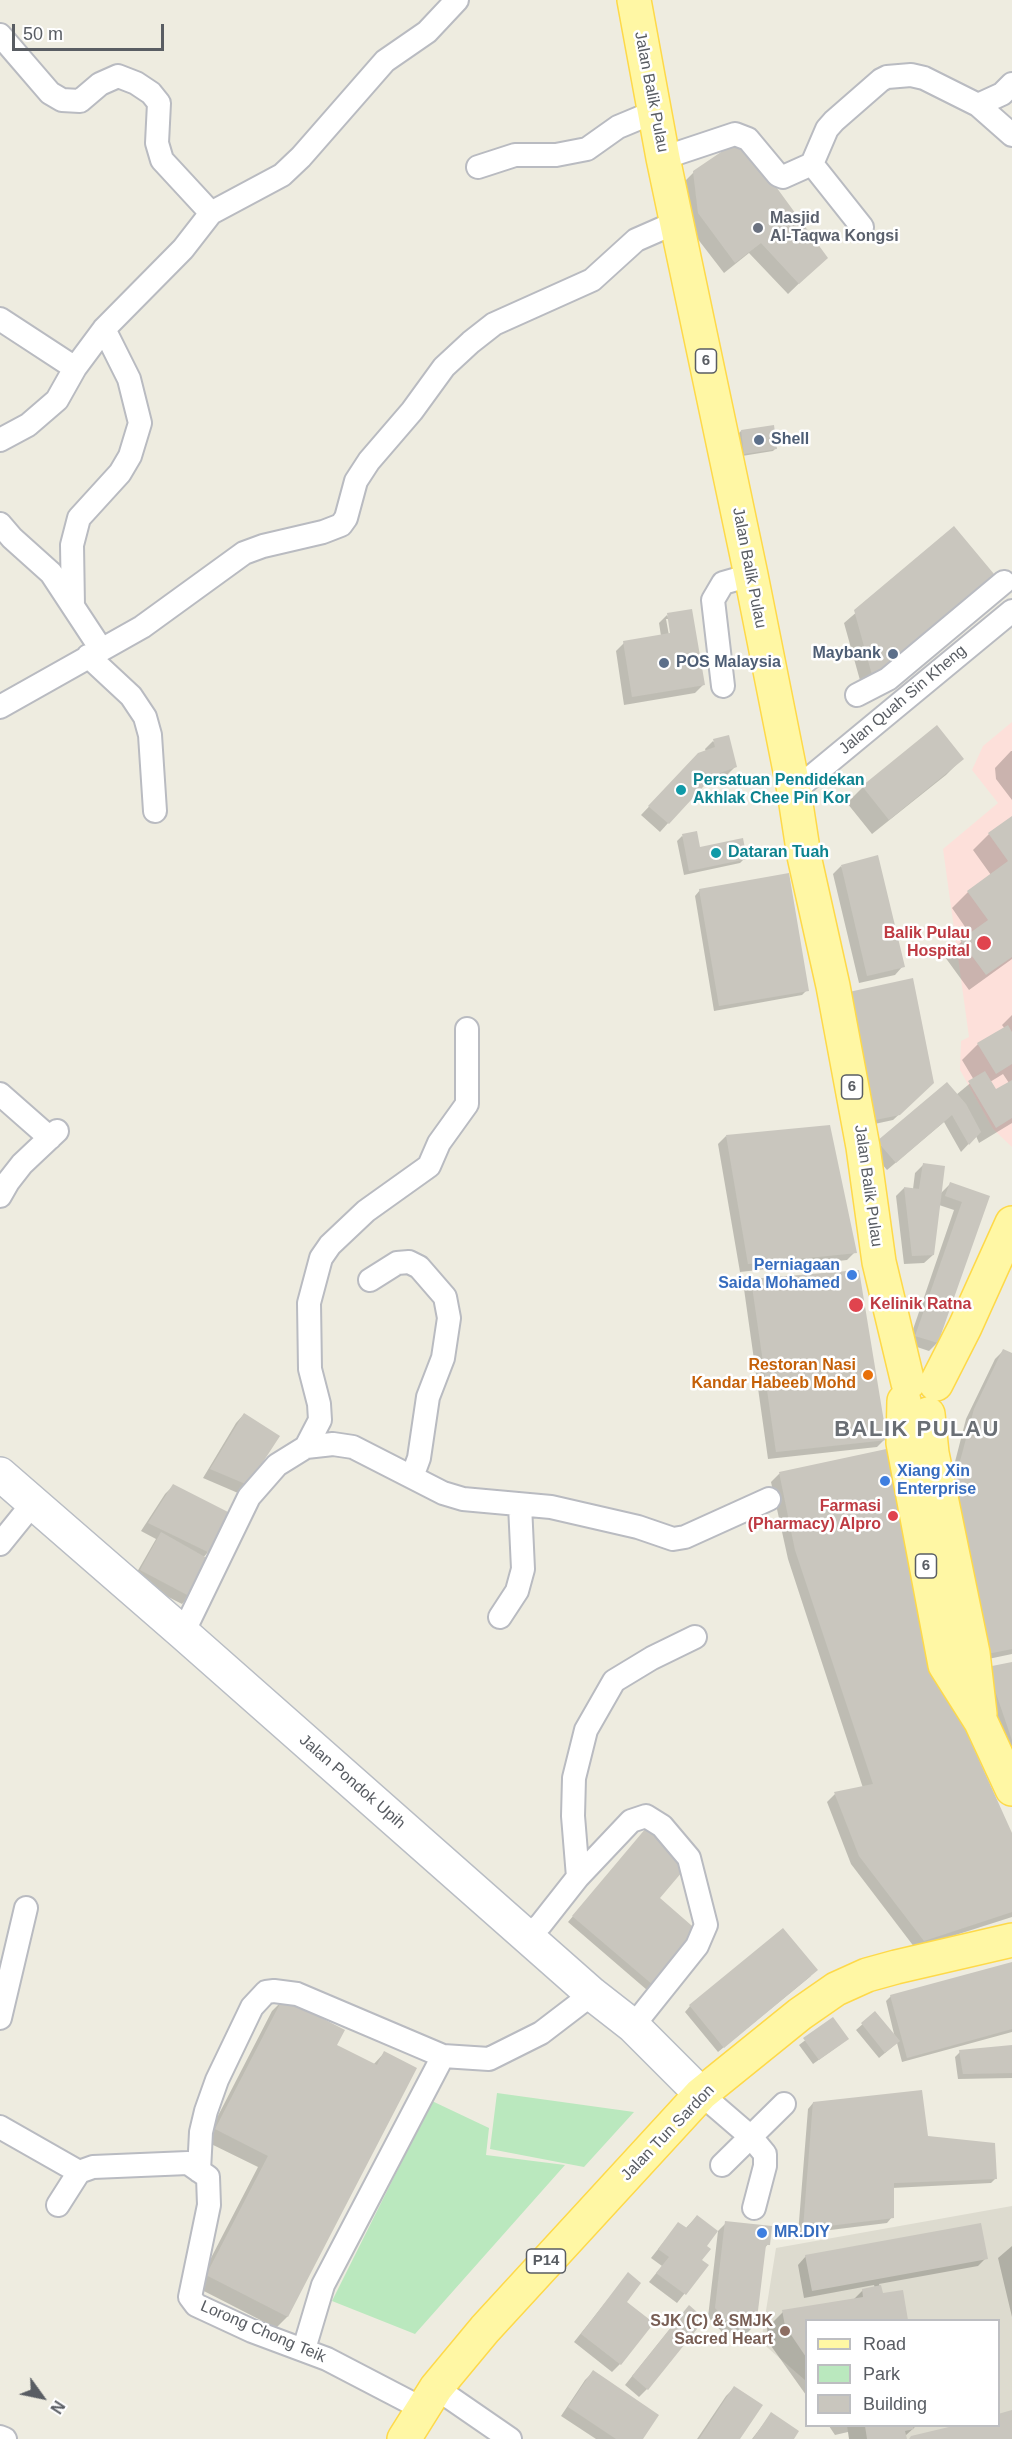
<!DOCTYPE html>
<style>
body{margin:0}
#map{position:relative;width:1012px;height:2439px;overflow:hidden;background:#eeece0;font-family:Helvetica,sans-serif}
canvas{display:block}
.legend{position:absolute;left:805px;top:2319px;width:195px;height:108px;box-sizing:border-box;background:#fff;border:2px solid #bdbec1;margin:0;padding:8px 10px;list-style:none;font-size:18px;color:#595d63}
.legend li{display:flex;align-items:center;gap:12px;height:30px}
.legend b{width:30px;border:2px solid #bdbec1}
.north{position:absolute;left:12px;top:2367px;width:60px;height:60px;-webkit-text-stroke:4px #fff;paint-order:stroke;rotate:123deg;font-size:16px;font-weight:700;line-height:24px;text-align:center;color:#595d63}
.north::after{content:'';display:block;margin:auto;width:21px;height:27px;background:#595d63;clip-path:polygon(50% 0,100% 100%,50% 72%,0 100%)}
.scale{position:absolute;left:12px;top:24px;width:152px;height:27px;box-sizing:border-box;border:3px solid #595d63;border-top:0;padding-left:8px;font-size:18px;line-height:21px;white-space:nowrap;color:#595d63;-webkit-text-stroke:4px #fff;paint-order:stroke}
</style>
<div id="map">
<canvas width="1012" height="2439"></canvas>
<ul class="legend">
<li><b style="height:8px;background:#fff7a4"></b>Road</li>
<li><b style="height:16px;background:#bae8be"></b>Park</li>
<li><b style="height:16px;background:#c9c6be"></b>Building</li>
</ul>
<div class="north">N</div>
<div class="scale">50 m</div>
</div>
<script>
const c = document.querySelector('canvas').getContext('2d');
c.lineJoin = 'round';
function fillPath(path, color) { c.fillStyle = color; c.fill(path, 'evenodd'); }
const shape = rows => new Path2D(rows.map(r => 'M' + r).join(''));
function stroke(path, color, width, dash) { c.strokeStyle = color; c.lineWidth = width; c.lineCap = dash ? 'butt' : 'round'; c.setLineDash(dash || []); c.stroke(path); }
function write(font, color, halo, rows, align = 'center') {
  c.font = font + ' Helvetica,sans-serif'; c.lineWidth = 5; c.setLineDash([]); c.textBaseline = 'middle'; c.strokeStyle = halo; c.fillStyle = color; for (const [text, x, y, turn = 0] of rows) {
    c.save(); c.translate(x, y); c.rotate((+turn || 0) * Math.PI / 180); c.textAlign = isNaN(turn) ? turn : align; if (halo) c.strokeText(text, 0, 0); c.fillText(text, 0, 0); c.restore();
  }
}
const education = shape([
 [1012,2206,1012,2439,849,2439,847,2426,998,2426,998,2320,806,2320,806,2381,761,2342,776,2248]
]);
const medical = shape([
 [1012,722,1012,1147,993,1129,960,1070,961,1041,969,1037,943,849,998,803,972,770,983,746]
]);
const green = shape([
 [497,2093,634,2112,584,2167,490,2149],
 [432,2101,489,2128,486,2155,565,2165,415,2334,332,2301]
]);
const shadow = shape([
 [694,172,815,268,788,294,749,253,724,273,687,225,682,184],
 [741,431,775,449,773,451,742,456,739,433],
 [954,528,863,691,844,623],
 [667,615,703,685,695,693,624,705,616,651,624,643,661,636,659,623],
 [666,619,669,619,673,640,670,641],
 [713,741,735,767,727,775,705,782,660,832,641,815,699,754,706,752,705,749],
 [1011,751,1012,751,1012,800,996,779,995,768],
 [962,759,946,775,872,834,847,803,863,787],
 [1012,818,1012,959,969,990,945,957,970,934,952,908,968,892,991,875,973,850,989,834],
 [682,836,699,849,745,858,740,863,684,875,677,841],
 [841,866,903,966,895,975,859,983,833,874],
 [700,890,807,990,802,995,714,1011,695,896],
 [845,998,933,1083,893,1120,870,1125],
 [1012,1015,1012,1123,979,1143,976,1136,961,1152,944,1122,887,1170,870,1150,878,1142,956,1095,974,1080,962,1060,978,1044,1005,1029,1002,1025],
 [1003,1074,1009,1083,995,1091,990,1082],
 [726,1136,855,1252,847,1260,740,1272,718,1144],
 [924,1164,940,1194,950,1184,988,1197,937,1343,929,1351,908,1344,954,1210,939,1205,933,1255,924,1263,904,1264,896,1196,904,1188,913,1189,915,1173],
 [752,1280,885,1439,877,1447,768,1459,744,1289],
 [1003,1351,1012,1355,1012,1654,974,1662,948,1489,966,1419,995,1359],
 [244,1414,247,1484,238,1493,203,1478,236,1423],
 [890,1449,929,1652,1012,1837,1012,1917,915,1948,851,1864,827,1802,835,1794,863,1788,788,1559,771,1482,779,1474],
 [173,1486,208,1552,203,1558,190,1596,182,1604,133,1579,156,1539,141,1531,165,1494],
 [1012,1663,1012,1770,980,1677],
 [641,1836,658,1898,697,1932,647,1990,568,1922],
 [1012,1963,1012,2032,902,2062,897,2043,879,2058,856,2030,875,2013,895,2038,886,2001,891,1996],
 [811,1976,718,2052,685,2012,690,2006],
 [283,2000,335,2046,373,2065,384,2053,415,2069,287,2317,276,2328,196,2287,258,2167,205,2141,272,2011],
 [833,2019,841,2044,813,2064,799,2045],
 [1012,2047,1012,2078,958,2079,955,2057,960,2052],
 [813,2103,927,2137,996,2178,991,2183,892,2188,892,2217,887,2223,798,2234,808,2109],
 [697,2216,705,2246,700,2260,707,2265,677,2303,649,2282,662,2266,651,2258,678,2224,685,2229],
 [726,2223,768,2244,764,2249,754,2326,746,2334,722,2332,708,2317,718,2231],
 [1012,2246,1012,2317,998,2258],
 [806,2256,986,2258,978,2266,879,2284,882,2295,901,2292,906,2320,806,2320,806,2395,769,2343,767,2328,783,2312,853,2300,863,2290,875,2288,874,2285,804,2298,798,2265],
 [628,2274,620,2364,612,2372,574,2342],
 [681,2315,647,2389,639,2397,625,2385],
 [593,2372,641,2439,596,2439,561,2416,585,2380],
 [734,2388,738,2439,697,2439,726,2396],
 [1012,2412,1012,2439,911,2439,959,2426,998,2426],
 [771,2414,793,2439,752,2439],
 [829,2426,916,2426,905,2436,905,2439,849,2439,848,2432,835,2435]
]);
const building = shape([
 [747,147,828,258,799,284,761,243,735,263,698,213,693,171,727,148],
 [774,425,777,449,744,454,741,430],
 [954,526,994,574,874,682,854,610],
 [692,609,705,685,632,697,623,641,670,633,667,613],
 [937,725,964,759,889,820,862,786],
 [729,735,737,767,714,775,669,824,648,806,698,753,715,747,713,739],
 [1012,816,1012,957,986,975,960,940,988,920,967,891,1008,861,988,833],
 [697,831,700,847,743,838,747,859,689,871,682,834],
 [878,855,905,967,867,976,841,865],
 [789,873,809,991,719,1006,699,889],
 [913,978,934,1083,900,1115,875,1120,849,992],
 [1008,1025,1012,1032,1012,1064,996,1074,977,1043],
 [985,1071,996,1089,1012,1080,1012,1118,996,1128,968,1081],
 [947,1082,966,1104,981,1132,969,1145,952,1115,896,1163,877,1141],
 [830,1125,857,1253,748,1264,726,1135],
 [923,1163,945,1166,934,1255,912,1256,904,1187,919,1189],
 [950,1182,990,1196,938,1343,915,1336,962,1202,945,1196],
 [859,1270,887,1440,776,1452,751,1279],
 [1003,1349,1012,1353,1012,1649,982,1655,955,1480,974,1409],
 [244,1413,280,1436,248,1485,210,1469],
 [891,1448,930,1651,1012,1833,1012,1912,924,1941,859,1856,834,1792,873,1784,795,1550,779,1472],
 [173,1484,228,1512,210,1553,148,1523],
 [161,1532,212,1561,191,1597,140,1570],
 [1012,1662,1012,1740,987,1667],
 [646,1828,688,1865,660,1898,699,1932,653,1985,572,1916],
 [783,1928,818,1970,724,2048,689,2005],
 [1012,1962,1012,2029,907,2058,890,1995],
 [283,1998,345,2030,337,2045,377,2065,384,2051,417,2068,288,2317,206,2275,268,2156,215,2129],
 [875,2011,900,2041,885,2053,861,2023],
 [833,2017,849,2039,819,2060,803,2038],
 [1012,2045,1012,2073,963,2074,959,2050],
 [922,2090,928,2136,995,2143,997,2179,894,2183,894,2218,803,2229,813,2102],
 [697,2215,718,2231,707,2246,711,2249,702,2260,709,2265,686,2295,656,2273,669,2257,658,2249,678,2222,687,2228],
 [725,2221,772,2226,770,2245,766,2245,756,2327,730,2324,715,2308],
 [981,2223,988,2259,812,2291,805,2255],
 [628,2272,641,2283,627,2302,654,2323,621,2365,581,2334],
 [881,2285,883,2293,903,2290,908,2320,806,2320,806,2357,785,2326,782,2310,863,2297,862,2289],
 [689,2305,705,2319,648,2390,632,2376],
 [593,2370,659,2415,643,2439,616,2439,568,2407],
 [734,2386,763,2405,740,2439,699,2439],
 [1012,2410,1012,2439,909,2439,911,2436,953,2426,998,2426,998,2414],
 [771,2412,799,2431,794,2439,753,2439],
 [865,2426,913,2426,914,2429,905,2431,907,2439,867,2439]
]);
const street = shape([
 [0,35,50,93,62,100,80,101,100,84,118,76,136,83,151,93,159,103,157,143,162,160,211,213],
 [978,105,1012,135],
 [663,158,735,134,748,139,778,175,783,177,812,164,827,129,834,121,881,80,887,77,911,75,924,78,978,105,1002,94,1012,84],
 [812,164,862,227],
 [478,167,515,155,556,155,587,149,618,127,654,112],
 [0,319,75,368],
 [0,440,28,425,57,400,75,368,104,329,183,249,211,213,282,175,301,157,385,61,427,32,457,0],
 [0,524,12,538,51,573,101,649],
 [73,606,72,545,79,518,120,473,130,456,140,423,129,379,104,329],
 [88,656,131,696,145,717,150,735,155,811],
 [723,686,713,600,723,583,751,575],
 [857,695,888,679,1004,582],
 [0,707,142,627,244,553,263,546,323,532,341,525,346,518,356,481,369,461,412,411,444,367,471,342,494,324,592,280,636,240,677,222],
 [794,791,1012,611],
 [0,1094,50,1138],
 [0,1196,8,1182,22,1164,57,1131],
 [370,1280,397,1263,409,1262,419,1267,445,1297,449,1318,443,1358,428,1397,419,1458,412,1477],
 [306,1447,320,1420,319,1404,310,1369,309,1303,321,1258,330,1245,366,1211,429,1166,439,1143,467,1104,467,1029],
 [0,1544,34,1502],
 [500,1617,517,1591,523,1569,520,1505],
 [183,1633,249,1497,277,1465,306,1447,333,1444,353,1447,443,1493,463,1499,551,1507,638,1527,673,1539,685,1537,769,1499],
 [578,1877,573,1816,574,1778,586,1730,614,1681,652,1658,695,1637],
 [527,1937,541,1924,578,1877,631,1821,646,1816,662,1826,689,1858,706,1925,697,1946,633,2026],
 [0,2018,26,1908],
 [701,2094,751,2137,765,2154,765,2166,754,2208],
 [0,2127,79,2172,93,2167,188,2163,208,2177,209,2205,190,2297,196,2305,252,2331,327,2359,423,2409],
 [722,2165,784,2104],
 [199,2171,201,2132,206,2111,217,2080,252,2007,266,1992,274,1991,297,1994,443,2056,489,2059,541,2033,592,1994],
 [58,2205,79,2172],
 [304,2349,323,2285,443,2056],
 [436,2388,510,2439],
 [0,2437,5,2439]
]);
const secondary = shape([
 [0,1474,183,1633,592,1994,633,2026,701,2094]
]);
const primary = shape([
 [634,0,663,158,751,575,794,791,804,856,833,986,863,1147,879,1262,908,1383],
 [936,1384,965,1327,1012,1223],
 [904,1401,903,1443,945,1665,981,1722,1012,1789],
 [928,1414,932,1453,973,1653,980,1714],
 [404,2439,436,2388,485,2329,701,2094,800,2014,836,1989,867,1975,896,1967,1012,1940]
]);
const markers = [
 [758,228,6,"#6b7280"],
 [759,440,6,"#5c6f8a"],
 [893,654,6,"#5c6f8a"],
 [664,663,6,"#5c6f8a"],
 [681,790,6,"#0f9aa8"],
 [716,853,6,"#0f9aa8"],
 [984,943,8,"#e0444e"],
 [852,1275,6,"#3f7fe0"],
 [856,1305,8,"#e0444e"],
 [868,1375,6,"#e8710a"],
 [885,1481,6,"#3f7fe0"],
 [893,1516,6,"#e0444e"],
 [762,2233,6,"#3f7fe0"],
 [785,2331,6,"#8d6e63"]
];
const shields = [
 [706,361,21],
 [852,1087,21],
 [926,1566,21],
 [546,2261,39]
];
const shieldNames = [
 ["6",706,361],
 ["6",852,1087],
 ["6",926,1566],
 ["P14",546,2261]
];
const streetNames = [
 ["Jalan Balik Pulau",651,92,79],
 ["Jalan Balik Pulau",749,568,79],
 ["Jalan Quah Sin Kheng",903,700,-40],
 ["Jalan Balik Pulau",868,1186,82],
 ["Jalan Pondok Upih",352,1782,41],
 ["Jalan Tun Sardon",668,2133,-46],
 ["Lorong Chong Teik",263,2332,23]
];
const worshipNames = [
 ["Masjid",770,219],
 ["Al-Taqwa Kongsi",770,237]
];
const serviceNames = [
 ["Shell",771,440],
 ["Maybank",881,654,"right"],
 ["POS Malaysia",676,663]
];
const cultureNames = [
 ["Persatuan Pendidekan",693,781],
 ["Akhlak Chee Pin Kor",693,799],
 ["Dataran Tuah",728,853]
];
const healthNames = [
 ["Balik Pulau",970,934],
 ["Hospital",970,952],
 ["Kelinik Ratna",870,1305,"left"],
 ["Farmasi",881,1507],
 ["(Pharmacy) Alpro",881,1525]
];
const shopNames = [
 ["Perniagaan",840,1266,"right"],
 ["Saida Mohamed",840,1284,"right"],
 ["Xiang Xin",897,1472],
 ["Enterprise",897,1490],
 ["MR.DIY",774,2233]
];
const foodNames = [
 ["Restoran Nasi",856,1366],
 ["Kandar Habeeb Mohd",856,1384]
];
const educationNames = [
 ["SJK (C) & SMJK",773,2322],
 ["Sacred Heart",773,2340]
];
const districtNames = [
 ["BALIK PULAU",917,1430]
];
fillPath(education, '#dddbcf');
fillPath(medical, '#fde0da');
fillPath(green, '#bae8be');
fillPath(shadow, '#0003');
fillPath(building, '#c9c6be');
stroke(street, '#b9bbc1', 26);
stroke(secondary, '#b9bdc4', 36);
stroke(primary, '#fed949', 36);
stroke(street, '#fff', 22);
stroke(secondary, '#fff', 33);
stroke(primary, '#fff7a4', 33);
for (const [x, y, r, color] of markers) { const dot = new Path2D(); dot.arc(x, y, r, 0, 2 * Math.PI); c.fillStyle = color; c.fill(dot); stroke(dot, '#fff', 2); }
for (const [x, y, w] of shields) { const box = new Path2D(); box.roundRect(x - w / 2, y - 12, w, 24, 4.5); c.fillStyle = '#fff'; c.fill(box); stroke(box, '#595d63', 1.5); }
write('bold 15px', '#595d63', null, shieldNames);
write('16px', '#595d63', '#fff', streetNames);
write('bold 16px', '#5b616d', '#fff', worshipNames, 'left');
write('bold 16px', '#4e5e75', '#fff', serviceNames, 'left');
write('bold 16px', '#0d838f', '#fff', cultureNames, 'left');
write('bold 16px', '#be3a42', '#fff', healthNames, 'right');
write('bold 16px', '#366cbe', '#fff', shopNames, 'left');
write('bold 16px', '#c56008', '#fff', foodNames, 'right');
write('bold 16px', '#785e54', '#fff', educationNames, 'right');
c.letterSpacing = '1.5px';
write('bold 22px', '#6a6f75', '#fff', districtNames);
c.letterSpacing = '0px';
</script>
